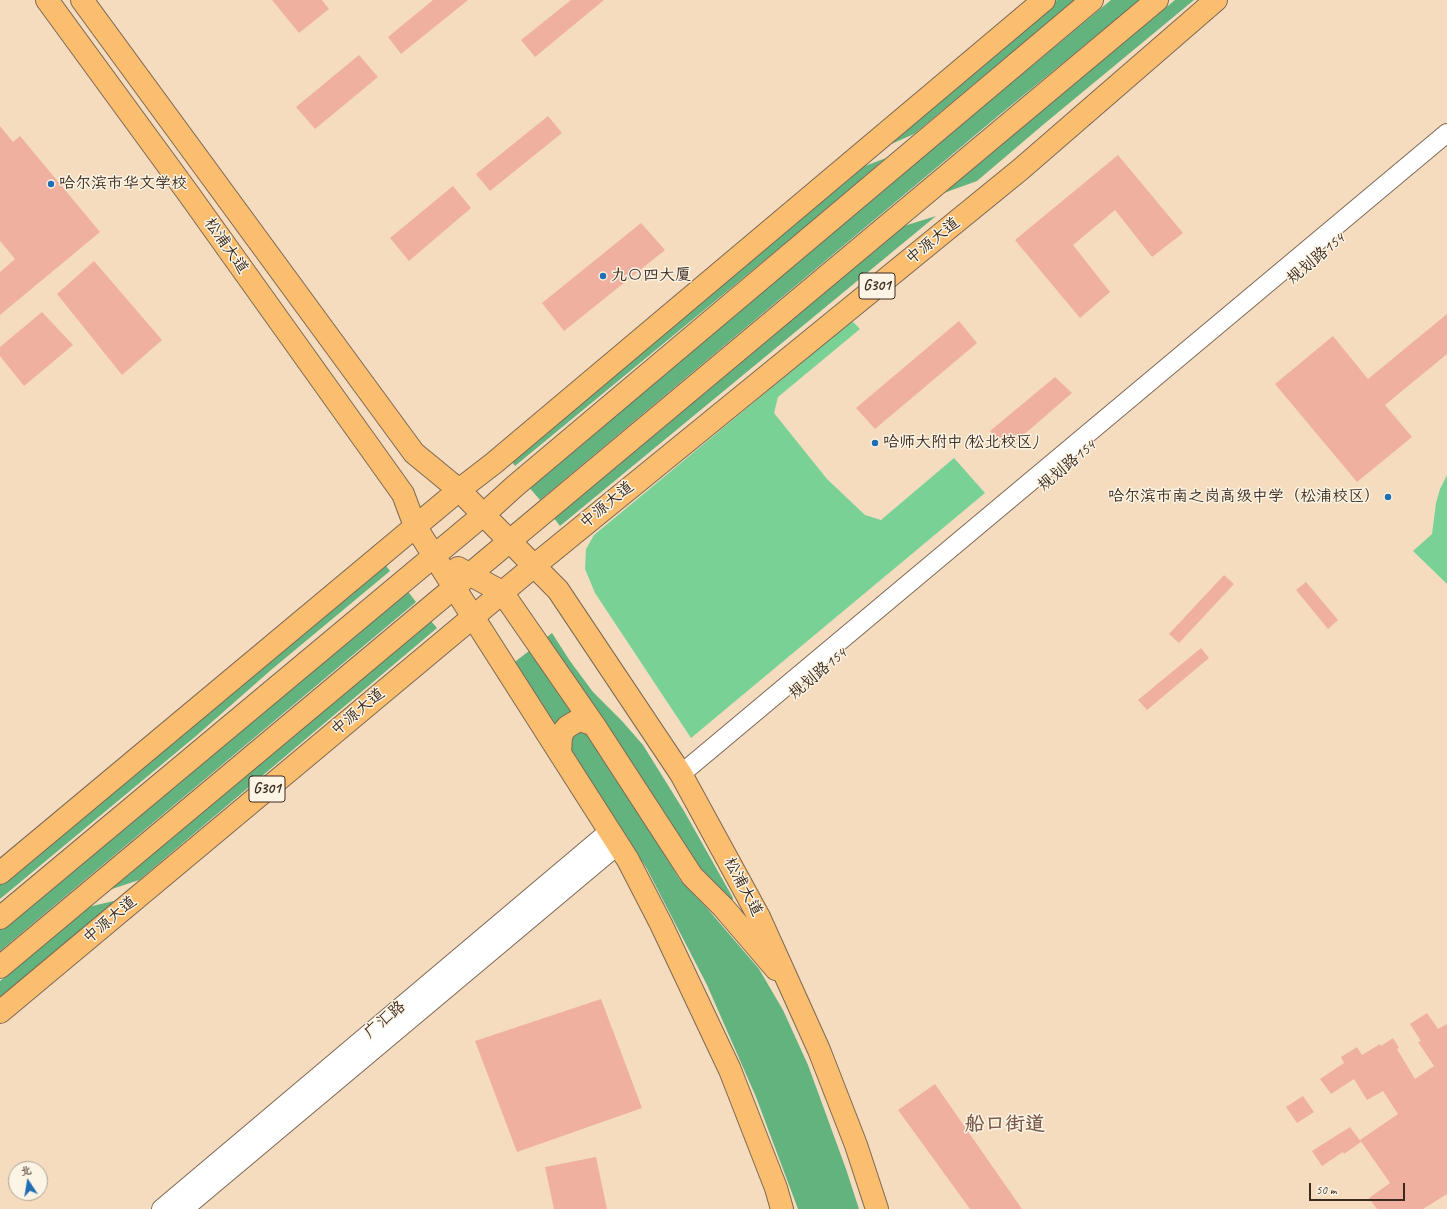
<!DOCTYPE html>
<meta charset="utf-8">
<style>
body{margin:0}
#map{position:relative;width:1447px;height:1209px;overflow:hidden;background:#f5dcbf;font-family:Caveat,"LXGW WenKai TC",sans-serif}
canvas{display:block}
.north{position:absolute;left:8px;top:1161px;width:40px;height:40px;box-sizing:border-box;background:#fcf5e5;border:1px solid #afa495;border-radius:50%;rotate:348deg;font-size:11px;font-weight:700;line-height:16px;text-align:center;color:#3b2a1e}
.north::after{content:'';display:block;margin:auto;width:14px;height:18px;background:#1f6fb2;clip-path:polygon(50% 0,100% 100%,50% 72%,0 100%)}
.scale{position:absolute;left:1309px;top:1183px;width:96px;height:18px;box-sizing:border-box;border:2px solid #3b2a1e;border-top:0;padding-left:5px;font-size:12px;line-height:14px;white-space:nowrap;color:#3b2a1e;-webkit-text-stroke:3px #fcf5e5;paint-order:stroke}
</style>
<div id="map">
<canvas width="1447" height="1209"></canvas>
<div class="north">北</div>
<div class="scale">50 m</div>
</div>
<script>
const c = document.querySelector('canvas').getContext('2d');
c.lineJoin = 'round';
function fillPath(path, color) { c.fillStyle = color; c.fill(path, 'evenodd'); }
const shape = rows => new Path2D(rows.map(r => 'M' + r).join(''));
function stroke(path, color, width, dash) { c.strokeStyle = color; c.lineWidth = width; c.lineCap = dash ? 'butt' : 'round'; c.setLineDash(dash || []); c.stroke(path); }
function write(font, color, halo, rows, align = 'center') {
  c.font = font + ' Caveat,"LXGW WenKai TC",sans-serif'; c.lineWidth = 3; c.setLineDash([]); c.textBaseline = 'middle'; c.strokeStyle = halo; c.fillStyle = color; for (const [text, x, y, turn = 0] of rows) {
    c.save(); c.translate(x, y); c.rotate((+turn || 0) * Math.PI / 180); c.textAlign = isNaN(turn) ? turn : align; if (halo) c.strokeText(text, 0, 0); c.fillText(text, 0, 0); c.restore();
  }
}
const green = shape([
 [852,321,860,329,778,397,774,413,827,479,865,515,881,520,954,458,985,493,691,738,595,593,585,569,586,549,594,535],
 [1447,475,1447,584,1413,551,1432,534,1436,503,1440,489]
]);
const forest = shape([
 [1057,0,1075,0,914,134,871,153],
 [1111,0,1140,0,998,116,540,500,528,486],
 [1175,0,1194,0,1044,124,977,181,941,194],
 [886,158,823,212,515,466,510,459,849,172],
 [936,216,560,526,553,517,904,226],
 [384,563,390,571,271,670,196,736,0,899,0,884],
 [406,589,416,602,0,951,0,930],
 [431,621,437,628,139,880,106,891],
 [552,633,570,661,593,692,622,721,643,745,684,811,733,898,732,905,703,884,542,641],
 [529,651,574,714,556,726,512,664],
 [583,730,591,737,652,833,680,880,706,907,759,969,783,1010,808,1065,846,1169,859,1209,798,1209,756,1097,707,985,647,869,572,751,568,742,570,735],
 [118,900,29,973,0,997,0,981,88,907]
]);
const building = shape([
 [272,0,322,0,329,9,299,33],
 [433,0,468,0,401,54,388,37],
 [571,0,604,0,535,57,521,40],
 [359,55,378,77,315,129,296,107],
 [548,116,562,133,490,191,476,174],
 [0,126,13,142,20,136,100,232,0,315,0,272,15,259,0,241],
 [1118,155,1183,233,1152,257,1115,210,1073,245,1110,292,1080,318,1015,240],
 [453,186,471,208,409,261,390,238],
 [641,223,665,250,564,331,542,303],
 [94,261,162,340,122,375,57,294],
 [42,312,73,345,24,386,0,356,0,347],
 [1447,314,1447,354,1385,405,1412,437,1357,482,1275,384,1333,336,1368,379],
 [959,321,977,343,875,429,856,408],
 [1055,377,1072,393,1006,450,990,431],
 [1224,575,1234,584,1179,643,1169,634],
 [1306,582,1338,620,1328,629,1296,590],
 [1201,648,1209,658,1147,710,1138,700],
 [601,999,642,1108,517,1152,475,1041],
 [1427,1013,1438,1029,1447,1024,1447,1194,1423,1209,1377,1209,1369,1198,1390,1183,1360,1140,1398,1114,1383,1091,1367,1100,1354,1079,1331,1094,1320,1079,1344,1063,1341,1057,1357,1047,1362,1055,1380,1044,1381,1046,1393,1038,1399,1048,1397,1049,1415,1079,1434,1066,1418,1042,1421,1041,1410,1024],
 [935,1084,1022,1209,970,1209,898,1110],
 [1303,1096,1314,1112,1297,1123,1286,1107],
 [1350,1127,1361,1142,1344,1154,1343,1152,1322,1166,1312,1151],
 [596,1157,607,1209,554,1209,545,1167]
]);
const tertiary = shape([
 [681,774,1447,133],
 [161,1209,609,831],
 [184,1209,618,845]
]);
const trunk = shape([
 [47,0,188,193,403,494,415,526,628,860,661,924,730,1070,776,1188,782,1209],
 [82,0,414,453,459,490,558,590,681,774,759,917,819,1050,856,1145,877,1209],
 [458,568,502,592,594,725,692,876,723,907,776,969],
 [560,752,561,737,563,732,567,727,577,721,583,721,594,725],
 [0,873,459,490,494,463,1044,0],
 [0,918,483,515,515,486,1092,0],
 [0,967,1157,0],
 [0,1012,534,566,1021,169,1216,0]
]);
const markers = [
 [51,184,4,"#1f6fb2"],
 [603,276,4,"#1f6fb2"],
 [875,443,4,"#1f6fb2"],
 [1388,497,4,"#1f6fb2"]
];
const shields = [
 [877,286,36],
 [267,789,36]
];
const shieldNames = [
 ["G301",877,286],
 ["G301",267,789]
];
const poiNames = [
 ["哈尔滨市华文学校",59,184],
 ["九〇四大厦",611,276],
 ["哈师大附中(松北校区)",883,443],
 ["哈尔滨市南之岗高级中学（松浦校区）",1380,497,"right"]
];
const streetNames = [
 ["中源大道",933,241,-39],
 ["松浦大道",226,246,55],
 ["规划路154",1316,259,-40],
 ["规划路154",1067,466,-40],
 ["中源大道",607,505,-39],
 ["规划路154",818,674,-40],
 ["中源大道",358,712,-40],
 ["松浦大道",743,887,62],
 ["中源大道",110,920,-40],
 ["广汇路",385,1020,-40]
];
const districtNames = [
 ["船口街道",1005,1125]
];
fillPath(green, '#7ad196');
fillPath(forest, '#63b37f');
fillPath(building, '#efb0a0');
stroke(tertiary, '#7c6856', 20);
stroke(trunk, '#7c6856', 24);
stroke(tertiary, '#fff', 18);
stroke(trunk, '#fabe6e', 22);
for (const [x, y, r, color] of markers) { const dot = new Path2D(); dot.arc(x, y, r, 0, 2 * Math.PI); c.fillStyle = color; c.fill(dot); stroke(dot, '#fcf5e5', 1.5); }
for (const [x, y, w] of shields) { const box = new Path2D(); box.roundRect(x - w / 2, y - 13, w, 26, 3); c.fillStyle = '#fcf5e5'; c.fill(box); stroke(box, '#3b2a1e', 1); }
write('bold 15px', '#3b2a1e', null, shieldNames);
write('16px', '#3b2a1e', '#fcf5e5', poiNames, 'left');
write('16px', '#3b2a1e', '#fcf5e5', streetNames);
write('bold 20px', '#7a594c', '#fcf5e5', districtNames);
</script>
